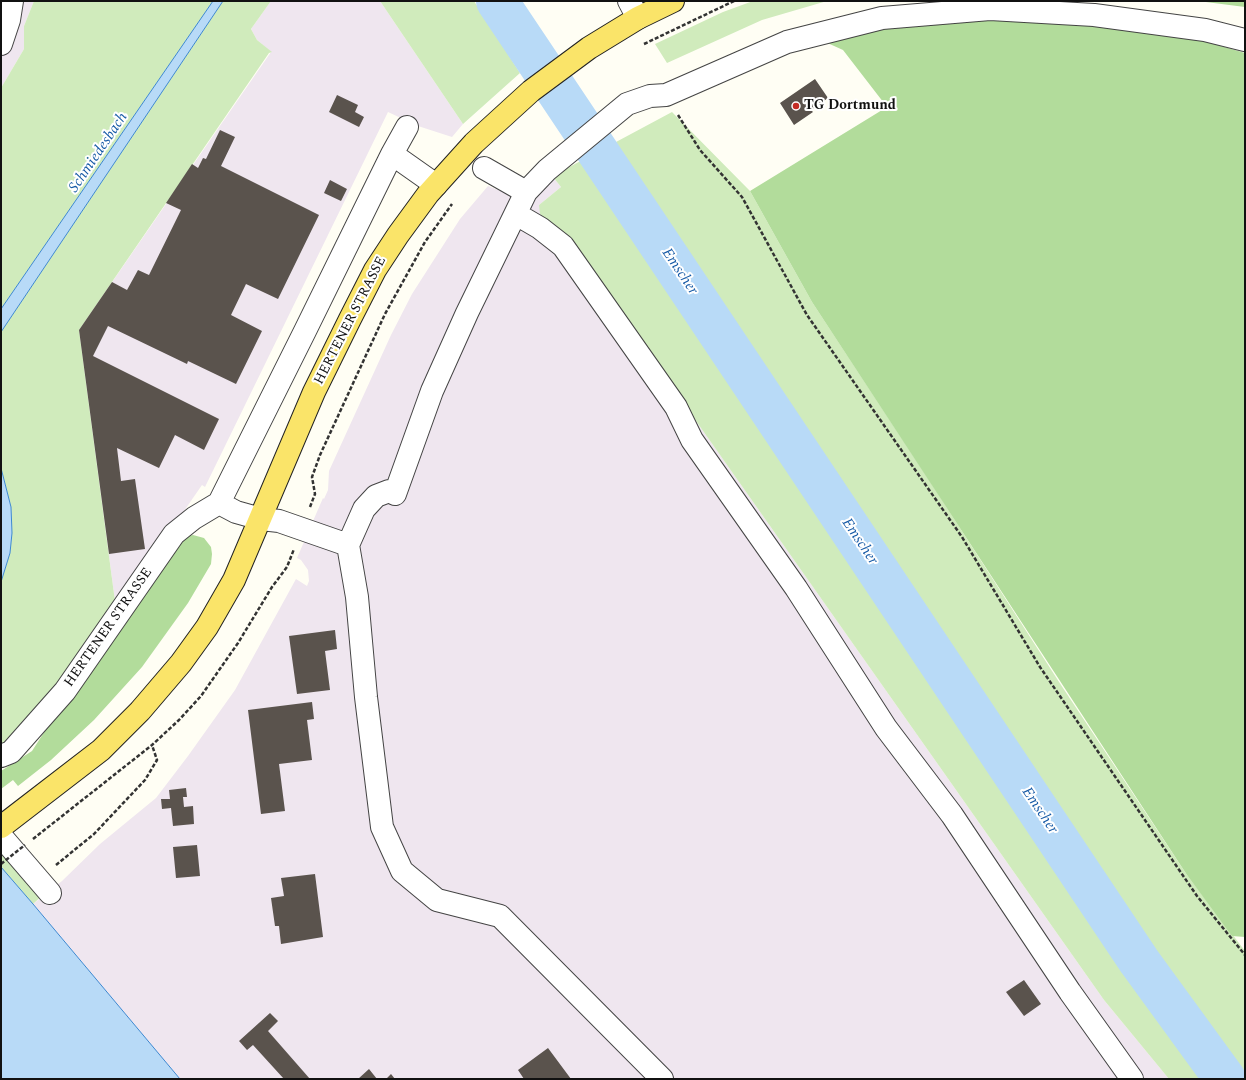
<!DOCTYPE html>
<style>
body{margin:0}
#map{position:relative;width:1246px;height:1080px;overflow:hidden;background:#fffef4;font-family:Spectral,serif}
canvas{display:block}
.frame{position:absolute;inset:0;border:2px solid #111;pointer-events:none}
</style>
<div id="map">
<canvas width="1246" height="1080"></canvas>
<div class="frame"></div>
</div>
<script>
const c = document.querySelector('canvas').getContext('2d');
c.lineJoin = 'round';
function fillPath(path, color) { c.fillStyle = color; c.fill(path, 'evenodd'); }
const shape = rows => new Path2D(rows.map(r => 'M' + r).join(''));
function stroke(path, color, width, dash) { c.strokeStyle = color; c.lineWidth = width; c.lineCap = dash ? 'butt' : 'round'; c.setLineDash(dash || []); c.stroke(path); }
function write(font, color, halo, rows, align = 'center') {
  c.font = font + ' Spectral,serif'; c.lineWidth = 4; c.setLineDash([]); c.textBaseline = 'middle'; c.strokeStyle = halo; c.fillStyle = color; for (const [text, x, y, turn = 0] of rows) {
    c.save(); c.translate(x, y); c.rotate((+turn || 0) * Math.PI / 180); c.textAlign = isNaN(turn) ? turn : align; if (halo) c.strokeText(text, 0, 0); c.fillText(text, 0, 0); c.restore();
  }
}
const industrial = shape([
 [1,1,34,1,24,26,24,49,1,88],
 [271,1,380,1,463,124,452,137,418,126,388,112,205,487,202,485,116,609,79,330,271,52,257,40,251,29],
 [529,175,553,177,561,187,539,205,565,235,1104,1000,1169,1079,180,1079,33,904,62,881,100,844,156,798,188,756,235,690,296,579,307,586,309,581,308,570,301,560,297,558,323,498,324,499,328,490,329,471,391,335,412,294,460,219,488,186,506,193,520,180]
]);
const green = shape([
 [34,1,213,1,1,309,1,88,24,49,24,26],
 [223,1,271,1,251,29,257,40,272,52,269,53,79,330,116,609,23,727,1,746,1,582,10,553,12,533,11,507,1,468,1,332],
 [380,1,474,1,520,73,463,124],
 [753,1,827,1,762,20,667,63,655,44,723,12],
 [672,112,750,191,812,302,929,480,1061,685,1187,875,1245,951,1245,1079,1169,1079,1104,1000,565,235,540,214,539,205,561,187,553,177,560,172],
 [1,844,44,894,33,904,1,867]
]);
const forest = shape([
 [1198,1,1245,1,1245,7],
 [982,18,1163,29,1245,53,1245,937,1232,936,1187,875,812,302,750,191,887,107,843,50,823,41,886,24],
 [193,535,204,538,211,547,212,554,211,564,188,603,142,667,94,720,51,760,18,786,13,780,1,789,1,771,32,751,61,706,177,547,187,536]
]);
const water = shape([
 [213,1,223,1,1,332,1,309,213,1],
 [1,468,11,507,12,533,10,553,1,582,1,468],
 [1,867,33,904,180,1079,1,1079,1,867]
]);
const river = shape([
 [497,1,1139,961,1225,1079]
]);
const building = shape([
 [815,79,828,98,811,110,813,112,794,125,780,103],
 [337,95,358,105,355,112,364,117,359,127,329,112],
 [220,130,235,137,221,166,319,215,278,299,246,284,231,315,262,331,236,384,188,361,187,364,108,326,93,356,219,419,204,450,175,435,159,468,117,448,121,481,135,479,145,549,109,554,79,330,112,282,127,290,138,270,149,275,181,210,166,203,192,164,198,168,203,158,206,159],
 [330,180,347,189,341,201,324,193],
 [335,630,337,649,325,651,330,690,297,694,289,636],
 [312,702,314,719,307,720,312,760,279,764,285,811,261,814,248,710],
 [186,788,187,797,183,797,184,807,193,806,194,824,173,826,171,808,162,809,161,799,170,799,169,790],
 [197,845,200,876,176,878,173,847],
 [315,874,323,937,281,944,279,926,275,926,271,898,284,896,281,878],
 [1024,980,1041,1004,1024,1016,1006,992],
 [270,1013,278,1021,268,1031,310,1079,284,1079,253,1045,247,1050,239,1041],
 [548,1048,571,1079,524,1079,518,1070],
 [369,1069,377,1079,358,1079],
 [391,1074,395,1079,386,1079]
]);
const path = shape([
 [644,44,734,1],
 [678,115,700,150,742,197,807,315,962,537,1040,667,1197,896,1245,955],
 [310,507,315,494,312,477,320,455,385,314,425,242,452,204],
 [33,839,152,745,179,720,201,696,238,643,272,587,287,567,294,549],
 [56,865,94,834,145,780,157,760,152,745]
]);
const minor = shape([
 [629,1,638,18],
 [1,44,9,20,12,1],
 [392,154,436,185],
 [484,168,526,192],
 [516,214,540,228,563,246,676,407,692,440,796,588,886,728,952,815,1070,992,1132,1079],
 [219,503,305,331,392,154,407,127],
 [1,756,11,752,65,691,174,534,194,518,219,503,236,512,261,519,279,521,348,545],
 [1,836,50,893],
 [662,1079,500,916,437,900,402,871,382,827,366,697,357,597,348,545,364,509,376,496,389,491,395,494,432,391,467,313,526,192,547,170,627,104,650,96,666,95,787,42,882,18,990,9,1094,15,1205,30,1245,40]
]);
const major = shape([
 [1,827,101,750,140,711,181,663,207,627,234,580,314,392,350,319,375,270,398,235,428,194,474,143,531,91,589,48,638,18,673,1]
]);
const pathBridge = shape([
 [1,864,25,845]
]);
const markers = [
 [796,106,4,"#c52c25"]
];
const poiNames = [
 ["TG Dortmund",804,106]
];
const streetNames = [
 ["HERTENER STRASSE",351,321,-63],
 ["HERTENER STRASSE",109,628,-55]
];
const waterNames = [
 ["Schmiedesbach",99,153,-56],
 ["Emscher",679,272,56],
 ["Emscher",859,542,56],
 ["Emscher",1039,811,56]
];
fillPath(industrial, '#efe6ef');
fillPath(green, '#d0ebbc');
fillPath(forest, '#b2dc9b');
fillPath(water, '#b8daf7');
stroke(water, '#3d88d0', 1);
stroke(river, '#b8daf7', 42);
fillPath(building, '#5a534d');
stroke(minor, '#444', 24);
stroke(major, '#222', 24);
stroke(path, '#333', 2.5, [4, 2]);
stroke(minor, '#fff', 22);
stroke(major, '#fae469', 22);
stroke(pathBridge, '#333', 2.5, [4, 2]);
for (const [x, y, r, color] of markers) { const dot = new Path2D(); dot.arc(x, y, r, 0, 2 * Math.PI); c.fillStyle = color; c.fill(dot); stroke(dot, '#fff', 1.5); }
write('bold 14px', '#111', '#fff', poiNames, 'left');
write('14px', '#111', '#fff', streetNames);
write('italic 15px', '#165aa6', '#fff', waterNames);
</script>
